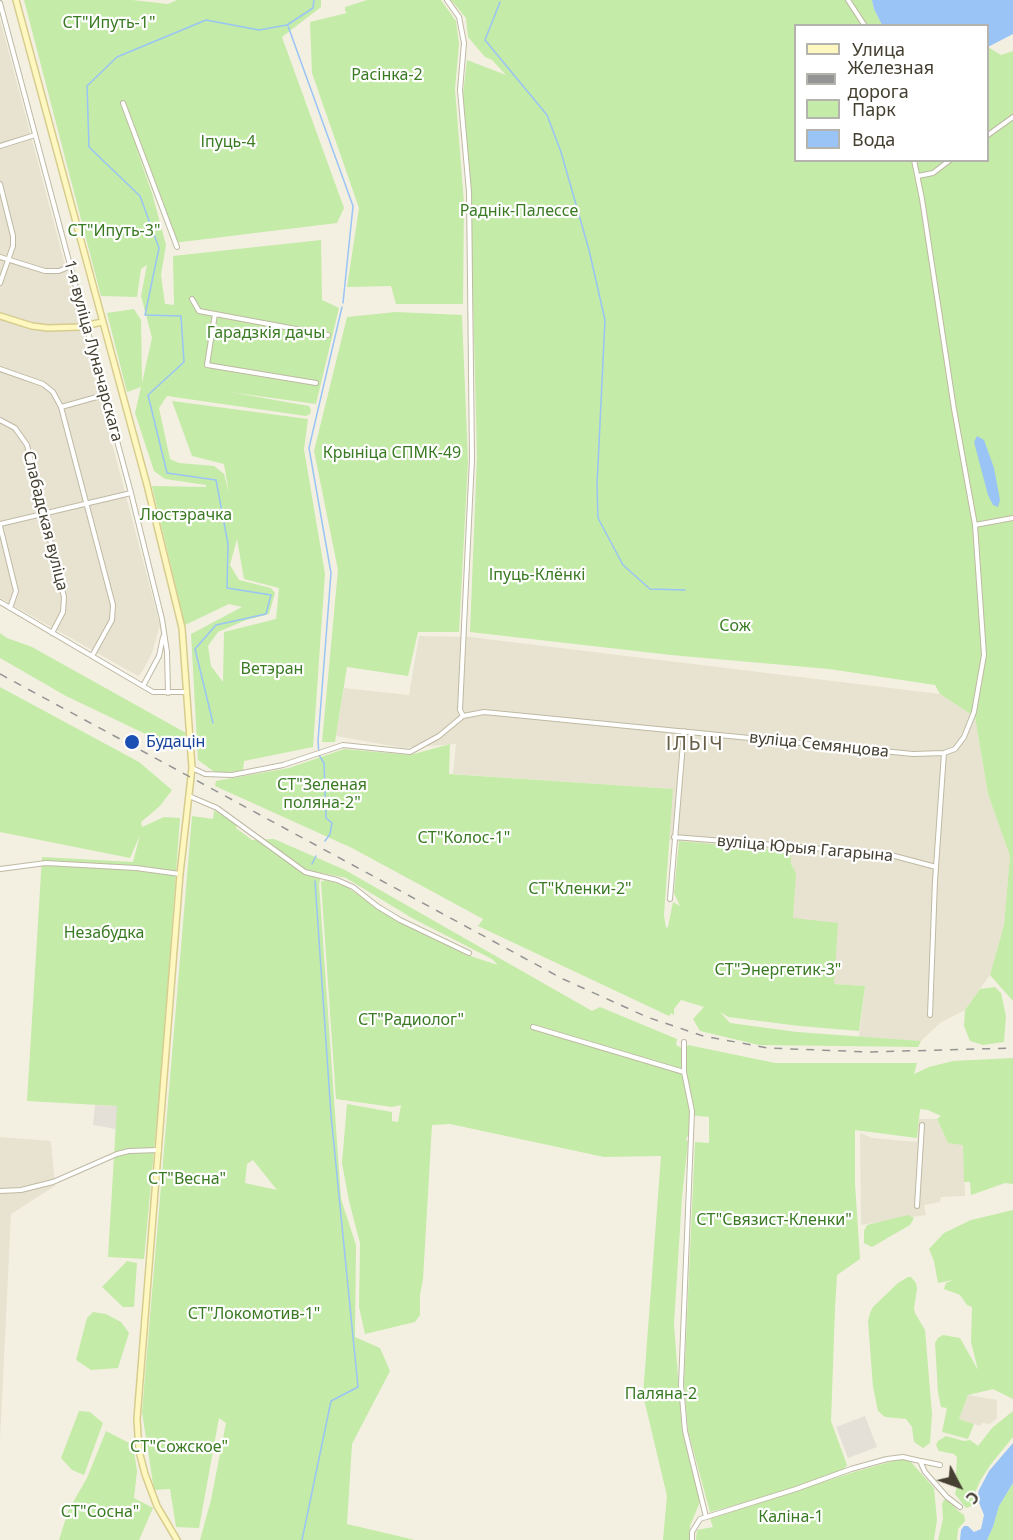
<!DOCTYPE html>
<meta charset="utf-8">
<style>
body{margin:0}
#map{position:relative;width:1013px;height:1540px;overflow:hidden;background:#f3f0e2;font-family:"Noto Sans",sans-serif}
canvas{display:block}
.legend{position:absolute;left:794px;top:24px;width:195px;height:138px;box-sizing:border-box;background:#fff;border:2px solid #b5b3ad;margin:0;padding:8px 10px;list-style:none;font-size:18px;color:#454032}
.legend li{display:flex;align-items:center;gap:12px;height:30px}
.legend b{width:30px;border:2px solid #b5b3ad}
.north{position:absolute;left:929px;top:1456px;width:60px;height:60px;-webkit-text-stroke:4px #fff;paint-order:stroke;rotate:131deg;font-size:16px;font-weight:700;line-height:24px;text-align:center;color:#454032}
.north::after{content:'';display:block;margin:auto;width:21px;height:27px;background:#454032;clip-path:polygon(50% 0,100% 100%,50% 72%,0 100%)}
</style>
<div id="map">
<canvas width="1013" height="1540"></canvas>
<ul class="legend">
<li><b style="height:8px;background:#fff7c0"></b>Улица</li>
<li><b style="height:8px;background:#949494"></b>Железная дорога</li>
<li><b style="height:16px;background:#c4eba7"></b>Парк</li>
<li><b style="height:16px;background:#99c4f5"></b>Вода</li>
</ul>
<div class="north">С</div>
</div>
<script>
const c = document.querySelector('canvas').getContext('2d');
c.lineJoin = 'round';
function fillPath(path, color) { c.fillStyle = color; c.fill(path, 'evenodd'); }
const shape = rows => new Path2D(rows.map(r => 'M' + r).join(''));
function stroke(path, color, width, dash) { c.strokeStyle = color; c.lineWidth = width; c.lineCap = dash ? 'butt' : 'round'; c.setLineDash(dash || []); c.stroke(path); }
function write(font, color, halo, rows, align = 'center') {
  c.font = font + ' "Noto Sans",sans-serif'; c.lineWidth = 4.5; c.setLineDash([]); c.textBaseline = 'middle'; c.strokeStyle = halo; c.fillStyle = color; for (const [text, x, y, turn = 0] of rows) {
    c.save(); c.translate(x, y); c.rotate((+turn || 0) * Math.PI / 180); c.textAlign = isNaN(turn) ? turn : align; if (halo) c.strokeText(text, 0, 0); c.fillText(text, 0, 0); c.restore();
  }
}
const residential = shape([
 [0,19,160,625,152,653,142,672,138,676,0,598],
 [419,636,470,637,940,694,975,717,988,794,1010,856,1004,925,990,975,965,1010,940,1023,921,1041,859,1037,865,986,834,984,793,918,795,873,791,864,791,851,669,840,672,789,453,774,456,744,403,748,336,736,344,688,409,695],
 [919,1119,937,1119,948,1143,963,1144,965,1196,941,1197,940,1202,924,1205,926,1215,861,1225,860,1133,872,1138,917,1142],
 [0,1137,51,1141,55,1186,11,1214,0,1440],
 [968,1395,997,1400,997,1418,990,1424,982,1423,980,1426,959,1419]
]);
const industrial = shape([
 [95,1105,118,1106,116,1129,93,1125],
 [865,1416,877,1447,848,1458,836,1427]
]);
const green = shape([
 [24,0,132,0,168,4,177,0,321,0,321,7,282,37,344,208,337,223,173,243,135,146,152,193,166,245,161,275,165,304,174,305,173,256,321,240,322,300,339,308,316,404,229,392,309,406,311,410,310,414,306,416,167,396,159,408,170,459,179,463,214,466,224,474,229,493,224,464,192,456,172,401,308,419,304,449,325,574,313,747,244,761,243,771,216,773,198,760,191,634,242,607,229,604,185,625,152,486,206,487,206,485,165,479,154,471,135,413,141,387,127,392,107,313,134,309,141,320,142,383,152,338,141,296,147,265,141,269,137,297,101,296],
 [237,539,244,579,279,588,276,619,224,632,223,682,211,666,208,646,218,632,246,620,269,614,275,593,271,588,239,580,230,565],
 [367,0,441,0,456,21,459,44,455,89,464,203,463,304,396,304,391,286,347,287,359,208,312,73,310,22,347,13,345,11,345,7],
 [451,0,872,0,874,9,882,25,796,26,796,160,988,160,988,47,1001,55,1013,51,1013,1001,990,975,1004,925,1010,856,988,794,975,717,940,694,935,685,829,669,671,655,470,632,477,456,471,222,463,94,467,60,506,75,492,60,485,57,468,37,466,18],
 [396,312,462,315,468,461,459,632,418,632,408,676,347,667,335,742,322,742,338,570,314,451,347,317],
 [0,633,7,638,32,647,186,733,179,750,66,696,0,658],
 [0,687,139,762,172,790,160,806,141,822,142,827,164,817,180,818,161,1074,144,1259,108,1257,117,1106,27,1101,42,857,133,862,140,835,130,858,0,832],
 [450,744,449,774,673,789,664,915,666,928,668,927,673,902,680,906,674,893,679,841,791,851,791,864,796,873,793,918,838,923,834,984,865,986,859,1031,800,1026,728,1017,720,1012,730,1023,797,1032,921,1041,918,1047,759,1045,700,1031,693,1019,704,1007,681,1000,674,1009,674,1015,671,1013,669,1016,478,926,483,919,352,848,215,786,216,781,289,768,344,749,410,755],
 [214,810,237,825,236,828,252,840,274,839,345,870,592,1011,600,1007,677,1039,676,1045,685,1050,688,1045,775,1063,917,1063,914,1074,929,1067,953,1061,1013,1058,1013,1184,1005,1183,971,1195,970,1182,964,1182,963,1145,948,1143,937,1119,941,1116,928,1110,920,1109,917,1138,855,1130,855,1184,860,1259,837,1275,835,1309,831,1421,847,1465,844,1469,794,1489,710,1512,688,1431,684,1383,695,1142,709,1143,709,1117,689,1115,689,1134,686,1139,688,1142,682,1197,674,1324,682,1430,700,1502,690,1526,689,1540,663,1540,667,1496,643,1395,661,1156,604,1157,450,1124,432,1125,423,1279,420,1295,420,1315,415,1322,365,1334,359,1307,360,1243,349,1201,342,1163,347,1104,392,1112,392,1121,398,1122,401,1105,392,1107,336,1099,321,882,325,880,344,885,397,921,473,957,498,965,492,959,412,918,346,878,322,873,319,884,341,1199,356,1245,355,1337,380,1348,390,1371,352,1444,347,1524,415,1540,200,1540,211,1500,226,1423,219,1418,199,1528,176,1527,170,1489,154,1490,142,1412,192,816,213,819],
 [253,1160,277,1190,245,1183,247,1164],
 [995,987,1001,993,1006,1016,1004,1042,983,1045,970,1041,964,1026,965,1010,980,989],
 [1013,1210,1013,1399,993,1389,968,1395,959,1419,974,1424,968,1439,942,1432,947,1408,941,1407,938,1392,935,1343,938,1338,943,1335,960,1338,978,1370,971,1342,972,1307,967,1305,960,1295,944,1289,946,1283,953,1280,938,1283,934,1261,929,1249,944,1233,971,1220],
 [908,1215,914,1218,910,1225,872,1247,864,1243,864,1231,867,1225],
 [127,1261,137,1263,134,1307,123,1307,102,1287],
 [908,1277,911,1277,916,1283,917,1289,914,1308,915,1313,925,1330,932,1414,930,1443,923,1448,914,1442,912,1427,906,1419,885,1417,878,1411,873,1387,868,1321,870,1313,873,1307,898,1283],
 [93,1312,106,1314,121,1322,129,1333,118,1368,91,1370,76,1360,87,1318],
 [79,1411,90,1412,103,1423,84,1475,72,1470,61,1458],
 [1013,1411,1013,1437,991,1464,980,1481,975,1493,972,1506,966,1508,955,1494,958,1482,956,1475,957,1457,954,1454,939,1451,936,1445,938,1441,946,1436,964,1441,970,1440,978,1446,992,1428],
 [106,1431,133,1445,137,1471,134,1498,153,1508,139,1540,59,1540,68,1511,87,1478],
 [904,1458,910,1461,934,1488,937,1520,934,1540,696,1540,697,1530,713,1527,710,1519,854,1472],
 [1013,1483,1013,1540,987,1540,993,1527,999,1506],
 [948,1499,957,1510,964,1515,965,1521,958,1529,957,1540,938,1540,943,1519,942,1504,944,1500]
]);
const water = shape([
 [872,0,1013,0,1013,34,988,47,988,26,882,25,874,9],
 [977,436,984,440,994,468,1000,500,998,507,993,505,988,495,974,442],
 [1013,1443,1013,1483,999,1506,993,1527,987,1540,960,1540,961,1530,964,1526,968,1526,974,1532,981,1529,984,1515,977,1498,979,1490,989,1471]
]);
const stream = shape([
 [500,2,485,40,547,115,561,152,589,250,605,320,597,485,598,518,623,565,650,589,685,590],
 [288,26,353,206,343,303],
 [213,723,195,649,216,625,266,614,271,595,227,588,228,544,216,480,167,473,148,395,184,362,181,316,145,315,159,248,140,196,89,147,87,86,117,57,206,20,259,30,287,25,313,8,314,0],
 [325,841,330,834,332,823,326,818,324,763,319,755,318,741,331,573,309,448,342,307],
 [312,864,316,856],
 [302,1540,331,1401,358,1387,331,1115,315,881]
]);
const street = shape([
 [447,0,459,17,464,43,460,90,469,192,472,459,460,710,463,716],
 [848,0,865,26],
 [0,3,131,493,162,619,167,652,168,693],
 [123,103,177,247],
 [988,135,1013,117],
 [0,146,35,135],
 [918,176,933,173,950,160],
 [0,184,13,236,13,246,0,283],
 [0,257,45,271,59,271,71,266],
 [192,299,199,311,328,335],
 [215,314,207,365,316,383],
 [0,369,43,384,53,392,61,407,113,605,112,620,92,656],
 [61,407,104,395],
 [0,420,15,428,27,445,64,597,63,612,52,633],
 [0,524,131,493],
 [975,525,1013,518],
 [0,526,16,591,10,608],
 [0,602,153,692,186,692],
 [143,686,159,656,163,637],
 [192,768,205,774,232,775,283,765,343,745,410,752,439,736,463,716,484,712,913,754,944,753,955,749,964,737,974,712,984,655,975,525,954,409,922,199,914,160],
 [189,796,217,808,305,872,337,880,353,887,377,906,400,920,469,953],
 [674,837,887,854,936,867],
 [0,869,46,863,136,868,180,874],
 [670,899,684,731],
 [930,1015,935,881,944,753],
 [533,1027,684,1072],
 [684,1042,684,1072,692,1111,681,1385,685,1431,706,1517],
 [0,1191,21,1190,53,1182,117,1154,129,1151,159,1150],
 [917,1206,922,1125],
 [921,1461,940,1465],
 [692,1540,692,1532,700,1519,796,1489,851,1469,887,1459,903,1457,920,1461,925,1472,947,1497,960,1507]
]);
const secondary = shape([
 [16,0,147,485,182,628,192,768,180,874,137,1419,139,1451,145,1474,157,1506,177,1540],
 [0,316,32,326,48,328,80,327,102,322]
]);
const rail = shape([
 [0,674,563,979,647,1017,703,1036,768,1048,869,1052,1013,1048]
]);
const markers = [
 [132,742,8,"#1a4fb4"]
];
const parkNames = [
 ["СТ\"Ипуть-1\"",109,23],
 ["Расінка-2",387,75],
 ["Іпуць-4",228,142],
 ["Раднік-Палессе",519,211],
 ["СТ\"Ипуть-3\"",114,231],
 ["Гарадзкія дачы",266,333],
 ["Крыніца СПМК-49",392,453],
 ["Люстэрачка",186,515],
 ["Іпуць-Клёнкі",537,575],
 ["Сож",735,626],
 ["Ветэран",272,669],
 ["СТ\"Зеленая",322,785],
 ["поляна-2\"",322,803],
 ["СТ\"Колос-1\"",464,838],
 ["СТ\"Кленки-2\"",580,889],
 ["Незабудка",104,933],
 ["СТ\"Энергетик-3\"",778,970],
 ["СТ\"Радиолог\"",411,1020],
 ["СТ\"Весна\"",187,1179],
 ["СТ\"Связист-Кленки\"",774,1220],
 ["СТ\"Локомотив-1\"",254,1314],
 ["Паляна-2",661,1394],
 ["СТ\"Сожское\"",179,1447],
 ["СТ\"Сосна\"",100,1512],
 ["Каліна-1",791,1517]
];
const streetNames = [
 ["1-я вуліца Луначарскага",93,351,75],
 ["Слабадская вуліца",45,521,76],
 ["вуліца Семянцова",819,745,6],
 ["вуліца Юрыя Гагарына",805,849,5]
];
const transitNames = [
 ["Будацін",146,742]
];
const quarterNames = [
 ["ІЛЬІЧ",695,744]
];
fillPath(residential, '#e7e3d0');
fillPath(industrial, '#e4e0d8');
fillPath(green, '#c4eba7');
fillPath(water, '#99c4f5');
stroke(stream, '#99c4f5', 1.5);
stroke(street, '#bfb9a4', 6);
stroke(secondary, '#d6cc8e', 8);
stroke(street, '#fff', 4);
stroke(secondary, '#fff7c0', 5);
stroke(rail, '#949494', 1.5, [8, 8]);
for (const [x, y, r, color] of markers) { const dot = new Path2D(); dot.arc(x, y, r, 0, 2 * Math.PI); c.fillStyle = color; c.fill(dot); stroke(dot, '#fff', 2); }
write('16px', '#397a22', '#fff', parkNames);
write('16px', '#454032', '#fff', streetNames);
write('16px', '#164399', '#fff', transitNames, 'left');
c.letterSpacing = '1.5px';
write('20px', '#685f49', '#fff', quarterNames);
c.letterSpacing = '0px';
</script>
